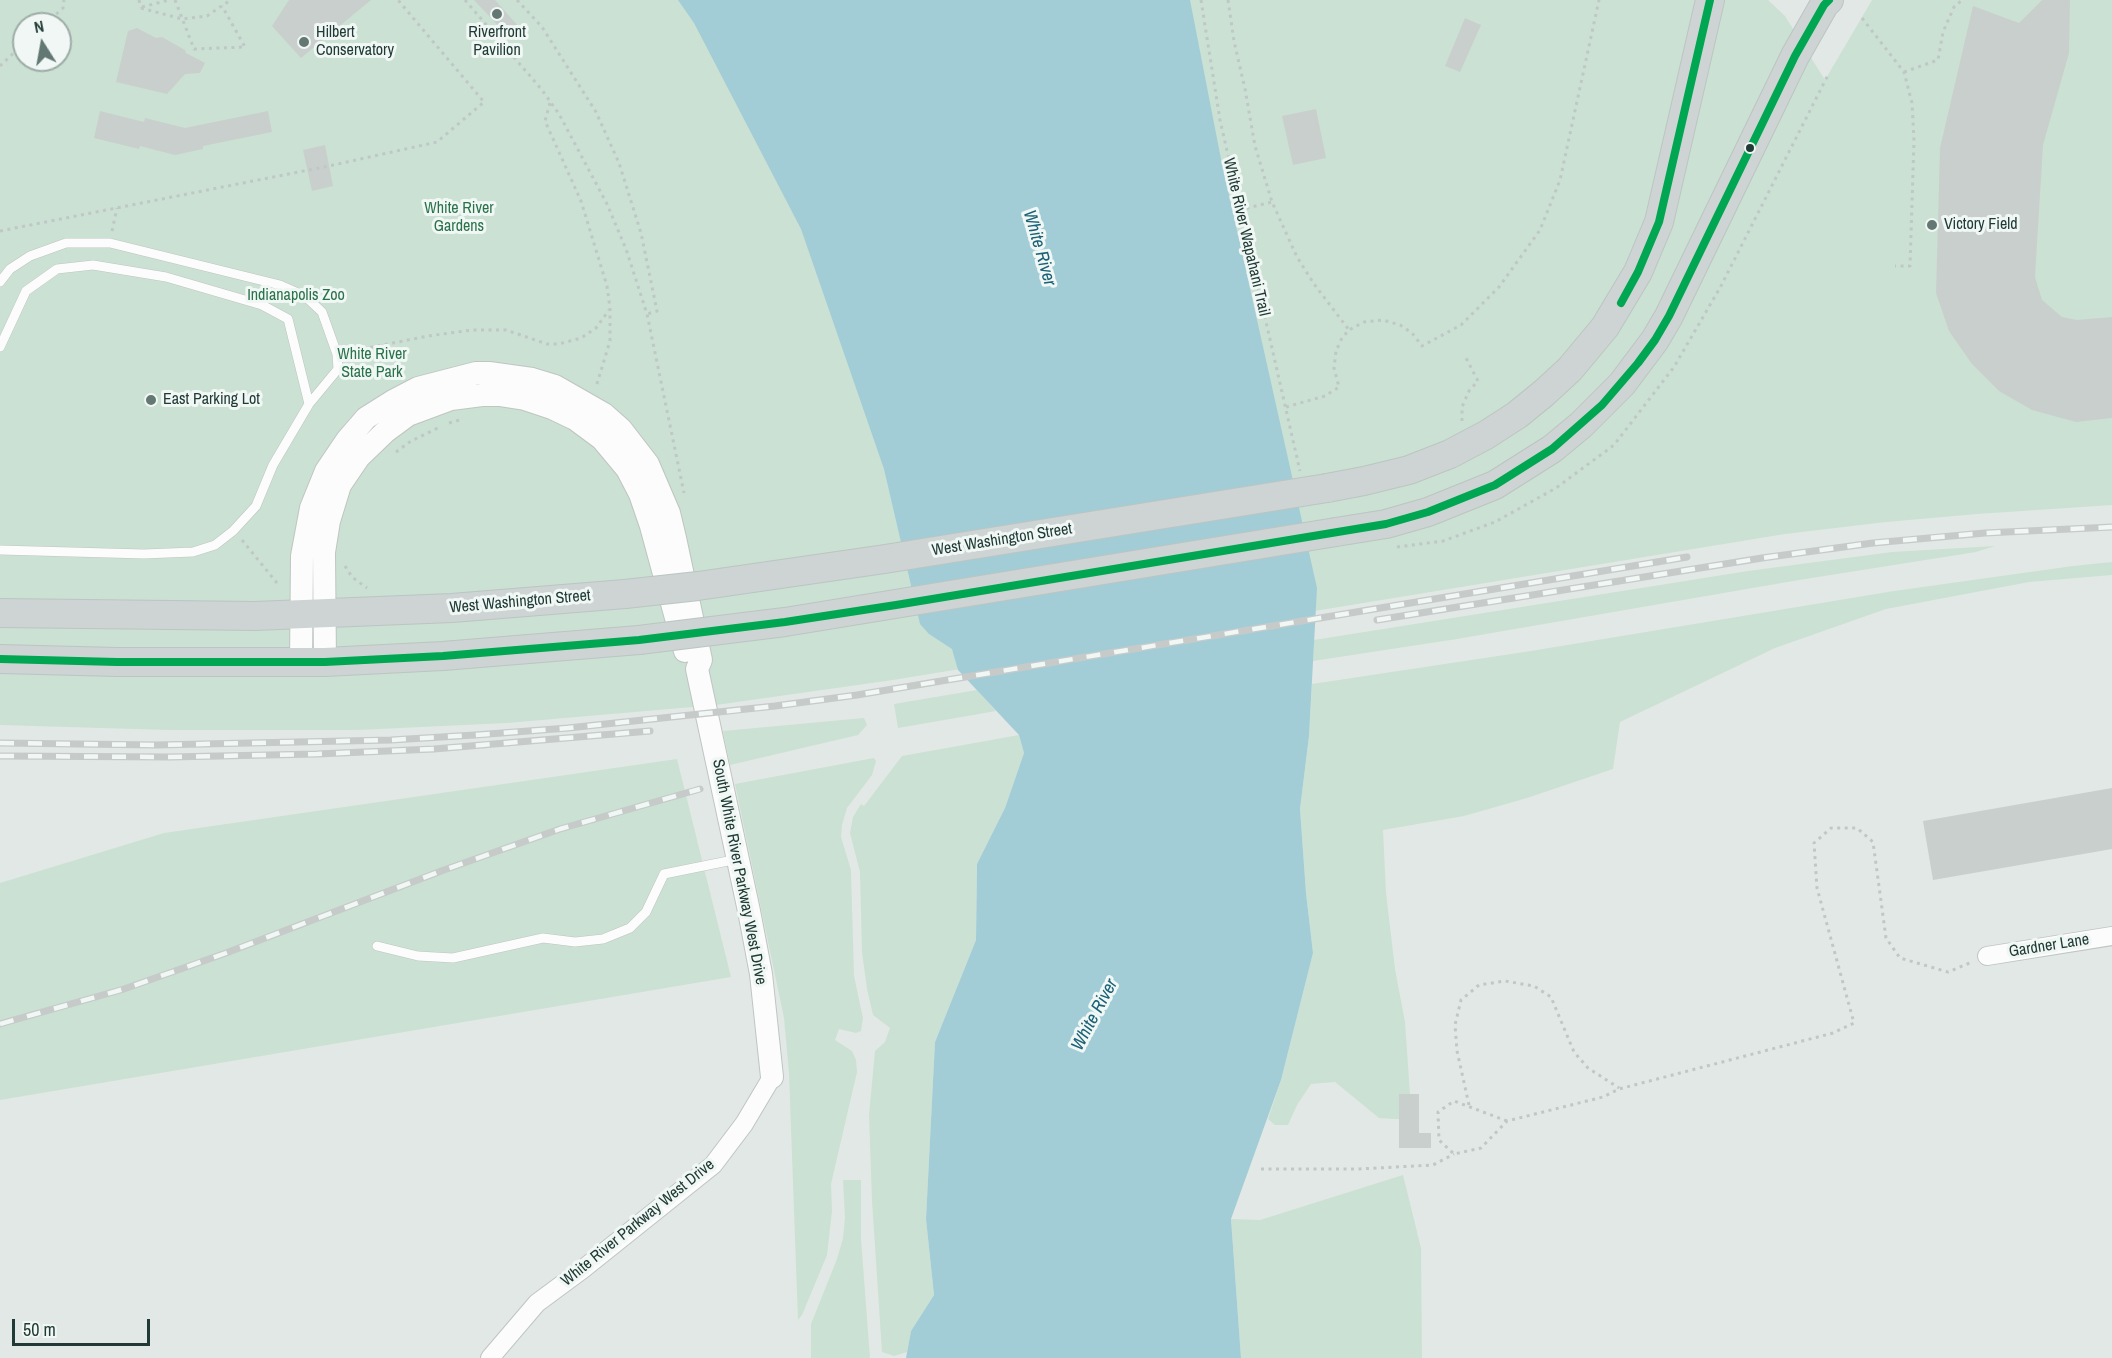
<!DOCTYPE html>
<style>
body{margin:0}
#map{position:relative;width:2112px;height:1358px;overflow:hidden;background:#e2e8e5;font-family:"Archivo Narrow",sans-serif}
canvas{display:block}
.north{position:absolute;left:12px;top:12px;width:60px;height:60px;box-sizing:border-box;background:#f0f7f4;border:2px solid #9daca8;border-radius:50%;rotate:349deg;font-size:16px;font-weight:700;line-height:24px;text-align:center;color:#203b35}
.north::after{content:'';display:block;margin:auto;width:21px;height:27px;background:#647873;clip-path:polygon(50% 0,100% 100%,50% 72%,0 100%)}
.scale{position:absolute;left:12px;top:1319px;width:138px;height:27px;box-sizing:border-box;border:3px solid #203b35;border-top:0;padding-left:8px;font-size:18px;line-height:21px;white-space:nowrap;color:#203b35;-webkit-text-stroke:4px #f0f7f4;paint-order:stroke}
</style>
<div id="map">
<canvas width="2112" height="1358"></canvas>
<div class="north">N</div>
<div class="scale">50 m</div>
</div>
<script>
const c = document.querySelector('canvas').getContext('2d');
c.lineJoin = 'round';
function fillPath(path, color) { c.fillStyle = color; c.fill(path, 'evenodd'); }
const shape = rows => new Path2D(rows.map(r => 'M' + r).join(''));
function stroke(path, color, width, dash) { c.strokeStyle = color; c.lineWidth = width; c.lineCap = dash ? 'butt' : 'round'; c.setLineDash(dash || []); c.stroke(path); }
function write(font, color, halo, rows, align = 'center') {
  c.font = font + ' "Archivo Narrow",sans-serif'; c.lineWidth = 6; c.setLineDash([]); c.textBaseline = 'middle'; c.strokeStyle = halo; c.fillStyle = color; for (const [text, x, y, turn = 0] of rows) {
    c.save(); c.translate(x, y); c.rotate((+turn || 0) * Math.PI / 180); c.textAlign = isNaN(turn) ? turn : align; if (halo) c.strokeText(text, 0, 0); c.fillText(text, 0, 0); c.restore();
  }
}
const green = shape([
 [0,0,1768,0,1785,16,1825,80,1872,0,2112,0,2112,505,1977,514,1886,522,1785,534,893,680,716,705,507,723,357,730,170,730,0,725],
 [24,24,60,24,60,60,24,60],
 [1995,546,1976,552,1799,580,1457,639,1313,661,1314,640,1748,571,1892,552],
 [2112,562,2112,575,2029,582,1886,609,1775,648,1620,722,1613,769,1527,798,1464,816,1383,830,1386,893,1395,969,1405,1022,1410,1094,1399,1119,1394,1119,1379,1118,1335,1082,1311,1084,1297,1105,1288,1125,1275,1125,1268,1119,1281,1080,1313,953,1306,893,1300,809,1309,736,1312,684,1531,651,1894,591,2073,566],
 [977,690,996,711,898,728,894,704],
 [864,718,867,725,858,735,730,765,723,731],
 [1019,735,1024,753,1005,808,977,864,976,940,935,1042,926,1219,934,1295,911,1331,907,1352,894,1356,882,1352,872,1201,869,1115,875,1051,885,1042,890,1028,873,1015,867,989,862,952,860,872,850,833,853,817,861,804,864,806,902,756],
 [874,758,876,761,872,775,847,808,842,825,841,837,851,870,854,976,863,1018,861,1031,856,1033,839,1029,835,1040,852,1051,856,1060,857,1072,831,1184,832,1211,827,1255,802,1315,798,1320,789,1073,784,1018,735,784],
 [677,759,731,977,0,1100,0,883,164,833],
 [1403,1175,1421,1248,1422,1358,1241,1358,1231,1219,1260,1220],
 [843,1180,861,1180,861,1239,870,1358,811,1358,811,1324,837,1259,843,1238,845,1218]
]);
const water = shape([
 [678,0,1190,0,1221,159,1317,588,1309,736,1300,809,1306,893,1313,953,1281,1080,1231,1219,1241,1358,906,1358,911,1331,934,1295,926,1219,935,1042,976,940,977,864,1005,808,1024,753,1019,735,958,670,952,649,929,634,920,624,884,469,801,229,694,23]
]);
const building = shape([
 [289,0,371,0,301,58,272,26],
 [474,0,495,0,519,27,509,37],
 [2042,0,2070,0,2069,53,2043,145,2035,277,2042,300,2062,317,2077,320,2112,317,2112,418,2076,422,2032,410,1999,391,1972,364,1949,331,1936,293,1940,148,1973,6,2019,23],
 [1465,18,1481,25,1460,72,1445,66],
 [137,28,156,38,162,37,185,50,186,53,205,63,200,73,185,74,167,94,116,82,128,31],
 [1316,109,1326,158,1293,165,1282,116],
 [100,111,144,122,145,118,185,128,268,111,272,132,203,146,203,149,175,155,140,146,139,149,94,138],
 [325,145,333,186,312,191,303,150],
 [2112,788,2112,849,1933,880,1923,821],
 [1399,1094,1419,1094,1419,1133,1431,1133,1431,1148,1399,1148]
]);
const path = shape([
 [139,0,141,8],
 [175,0,194,49,245,47,222,6],
 [465,0,542,90,559,114,607,204,626,249,647,314,684,493],
 [517,0,542,27,596,112,619,163,641,233,657,311,647,314],
 [1201,0,1220,120,1300,471],
 [1228,0,1234,41,1245,89,1255,146,1272,202,1297,257,1314,284,1349,330],
 [142,7,169,0],
 [141,8,182,19,207,16,229,1],
 [1862,18,1904,72,1912,103,1914,140,1910,266,1895,266],
 [45,24,63,8,64,0],
 [0,66,24,43],
 [1904,72,1938,60,1943,32,1954,7,1962,0],
 [550,103,545,121,581,201,607,286,610,308,610,341,596,387],
 [1239,210,1272,202],
 [0,231,329,166,437,142,484,102,398,0],
 [112,231,117,208],
 [348,352,428,336,472,330,506,330,547,344,559,344,581,338,596,328,609,310],
 [1286,407,1325,396,1339,387,1334,368,1336,351,1342,338,1349,330,1364,322,1383,320,1400,325,1412,333,1422,346,1461,325,1499,287,1540,230,1560,180,1599,0],
 [1462,421,1462,407,1469,391,1478,381,1465,356],
 [449,423,463,419],
 [396,452,411,441,440,427],
 [242,540,277,583],
 [1397,547,1443,541,1495,522,1556,488,1614,445,1674,367,1721,286,1829,73],
 [345,566,352,577,367,588],
 [1469,1105,1457,1051,1455,1025,1461,1000,1479,985,1505,981,1534,986,1551,997,1574,1052,1588,1068,1619,1088],
 [1507,1121,1454,1101,1438,1112,1439,1140,1454,1154,1481,1148,1507,1121,1603,1097,1619,1089,1833,1033,1854,1023,1817,888,1814,843,1831,828,1857,828,1873,842,1886,938,1900,958,1948,972,1972,962],
 [1261,1169,1359,1169,1433,1165,1454,1154]
]);
const service = shape([
 [0,282,10,269,30,256,66,243,110,243,280,285,305,296,322,312,337,354,338,369,309,404,273,465,256,506,233,531,215,545,193,552,144,554,0,550],
 [0,347,26,291,57,269,93,265,166,277,262,305,288,319,309,404],
 [377,946,418,956,453,958,543,938,575,942,603,939,630,928,646,912,664,874,738,859]
]);
const minor = shape([
 [1987,956,2112,936],
 [490,1358,537,1303,583,1269,713,1165,744,1124,772,1077]
]);
const tertiary = shape([
 [301,662,302,556,311,508,326,471,347,440,366,418,393,401,418,388,476,373,489,373,532,379,555,386,604,414,621,429,648,464,669,513,675,538,701,660,697,669,749,911,761,974,772,1077],
 [325,662,324,552,329,521,340,485,359,457,385,432,408,415,451,399,482,395,499,395,525,399,552,408,575,419,602,439,627,469,640,494,651,526,685,651]
]);
const primary = shape([
 [1327,488,1364,481,1409,470,1450,454,1486,435,1517,415,1544,393,1570,369,1605,327,1638,272,1659,222,1710,0],
 [1336,532,1386,524,1428,512,1495,485,1552,449,1581,425,1622,384,1655,340,1669,316,1795,56,1824,5,1829,0],
 [0,613,255,616,452,608,625,594],
 [0,659,117,662,325,662,443,656,639,640]
]);
const rail = shape([
 [1377,620,1762,558,1873,543,1985,533,2112,527],
 [0,743,156,745,391,740,475,735,568,728,775,706,857,695,1687,557],
 [0,756,170,757,317,754,434,749,650,731],
 [0,1024,124,989,226,953,444,870,560,829,700,789]
]);
const primaryBridge = shape([
 [625,594,698,586,885,559,1327,488],
 [639,640,785,622,1336,532]
]);
const bus1 = shape([
 [1621,303,1638,272,1659,222,1710,0],
 [0,659,117,662,325,662,443,656,639,640,785,622,896,605,1386,524,1428,512,1495,485,1552,449,1602,405,1638,363,1655,340,1669,316,1795,56,1824,5,1829,0]
]);
const markers = [
 [497,14,6,"#647873"],
 [304,42,6,"#647873"],
 [1750,148,5,"#203b35"],
 [1932,225,6,"#647873"],
 [151,400,6,"#647873"]
];
const poiNames = [
 ["Hilbert",316,33],
 ["Conservatory",316,51],
 ["Riverfront",497,33,"center"],
 ["Pavilion",497,51,"center"],
 ["Victory Field",1944,225],
 ["East Parking Lot",163,400]
];
const parkNames = [
 ["White River",459,209],
 ["Gardens",459,227],
 ["Indianapolis Zoo",296,296],
 ["White River",372,355],
 ["State Park",372,373]
];
const streetNames = [
 ["White River Wapahani Trail",1246,237,77],
 ["West Washington Street",1002,540,-9],
 ["West Washington Street",520,602,-5],
 ["South White River Parkway West Drive",739,872,79],
 ["Gardner Lane",2049,946,-9],
 ["White River Parkway West Drive",638,1223,-39]
];
const waterNames = [
 ["White River",1039,248,74],
 ["White River",1095,1015,-62]
];
fillPath(green, '#cbe1d3');
fillPath(water, '#a2cdd7');
fillPath(building, '#c9cfcd');
stroke(service, '#bfc5c2', 10);
stroke(minor, '#bfc5c2', 20);
stroke(tertiary, '#bfc5c2', 24);
stroke(primary, '#bbc5c2', 30);
stroke(path, '#bfc8c6', 3, [3, 4.5]);
stroke(service, '#fbfcfb', 9);
stroke(minor, '#fbfcfb', 18);
stroke(tertiary, '#fbfcfb', 22);
stroke(primary, '#cdd4d3', 28);
stroke(rail, '#c6cac9', 7);
stroke(rail, '#f0f7f4', 4.5, [14]);
stroke(primaryBridge, '#bbc5c2', 30, []);
stroke(primaryBridge, '#cdd4d3', 28);
stroke(bus1, '#00a651', 8);
for (const [x, y, r, color] of markers) { const dot = new Path2D(); dot.arc(x, y, r, 0, 2 * Math.PI); c.fillStyle = color; c.fill(dot); stroke(dot, '#f0f7f4', 2); }
write('16px', '#203b35', '#f0f7f4', poiNames, 'left');
write('16px', '#2a724a', '#f0f7f4', parkNames);
write('16px', '#203b35', '#f0f7f4', streetNames);
write('italic 18px', '#1a6177', '#f0f7f4', waterNames);
</script>
